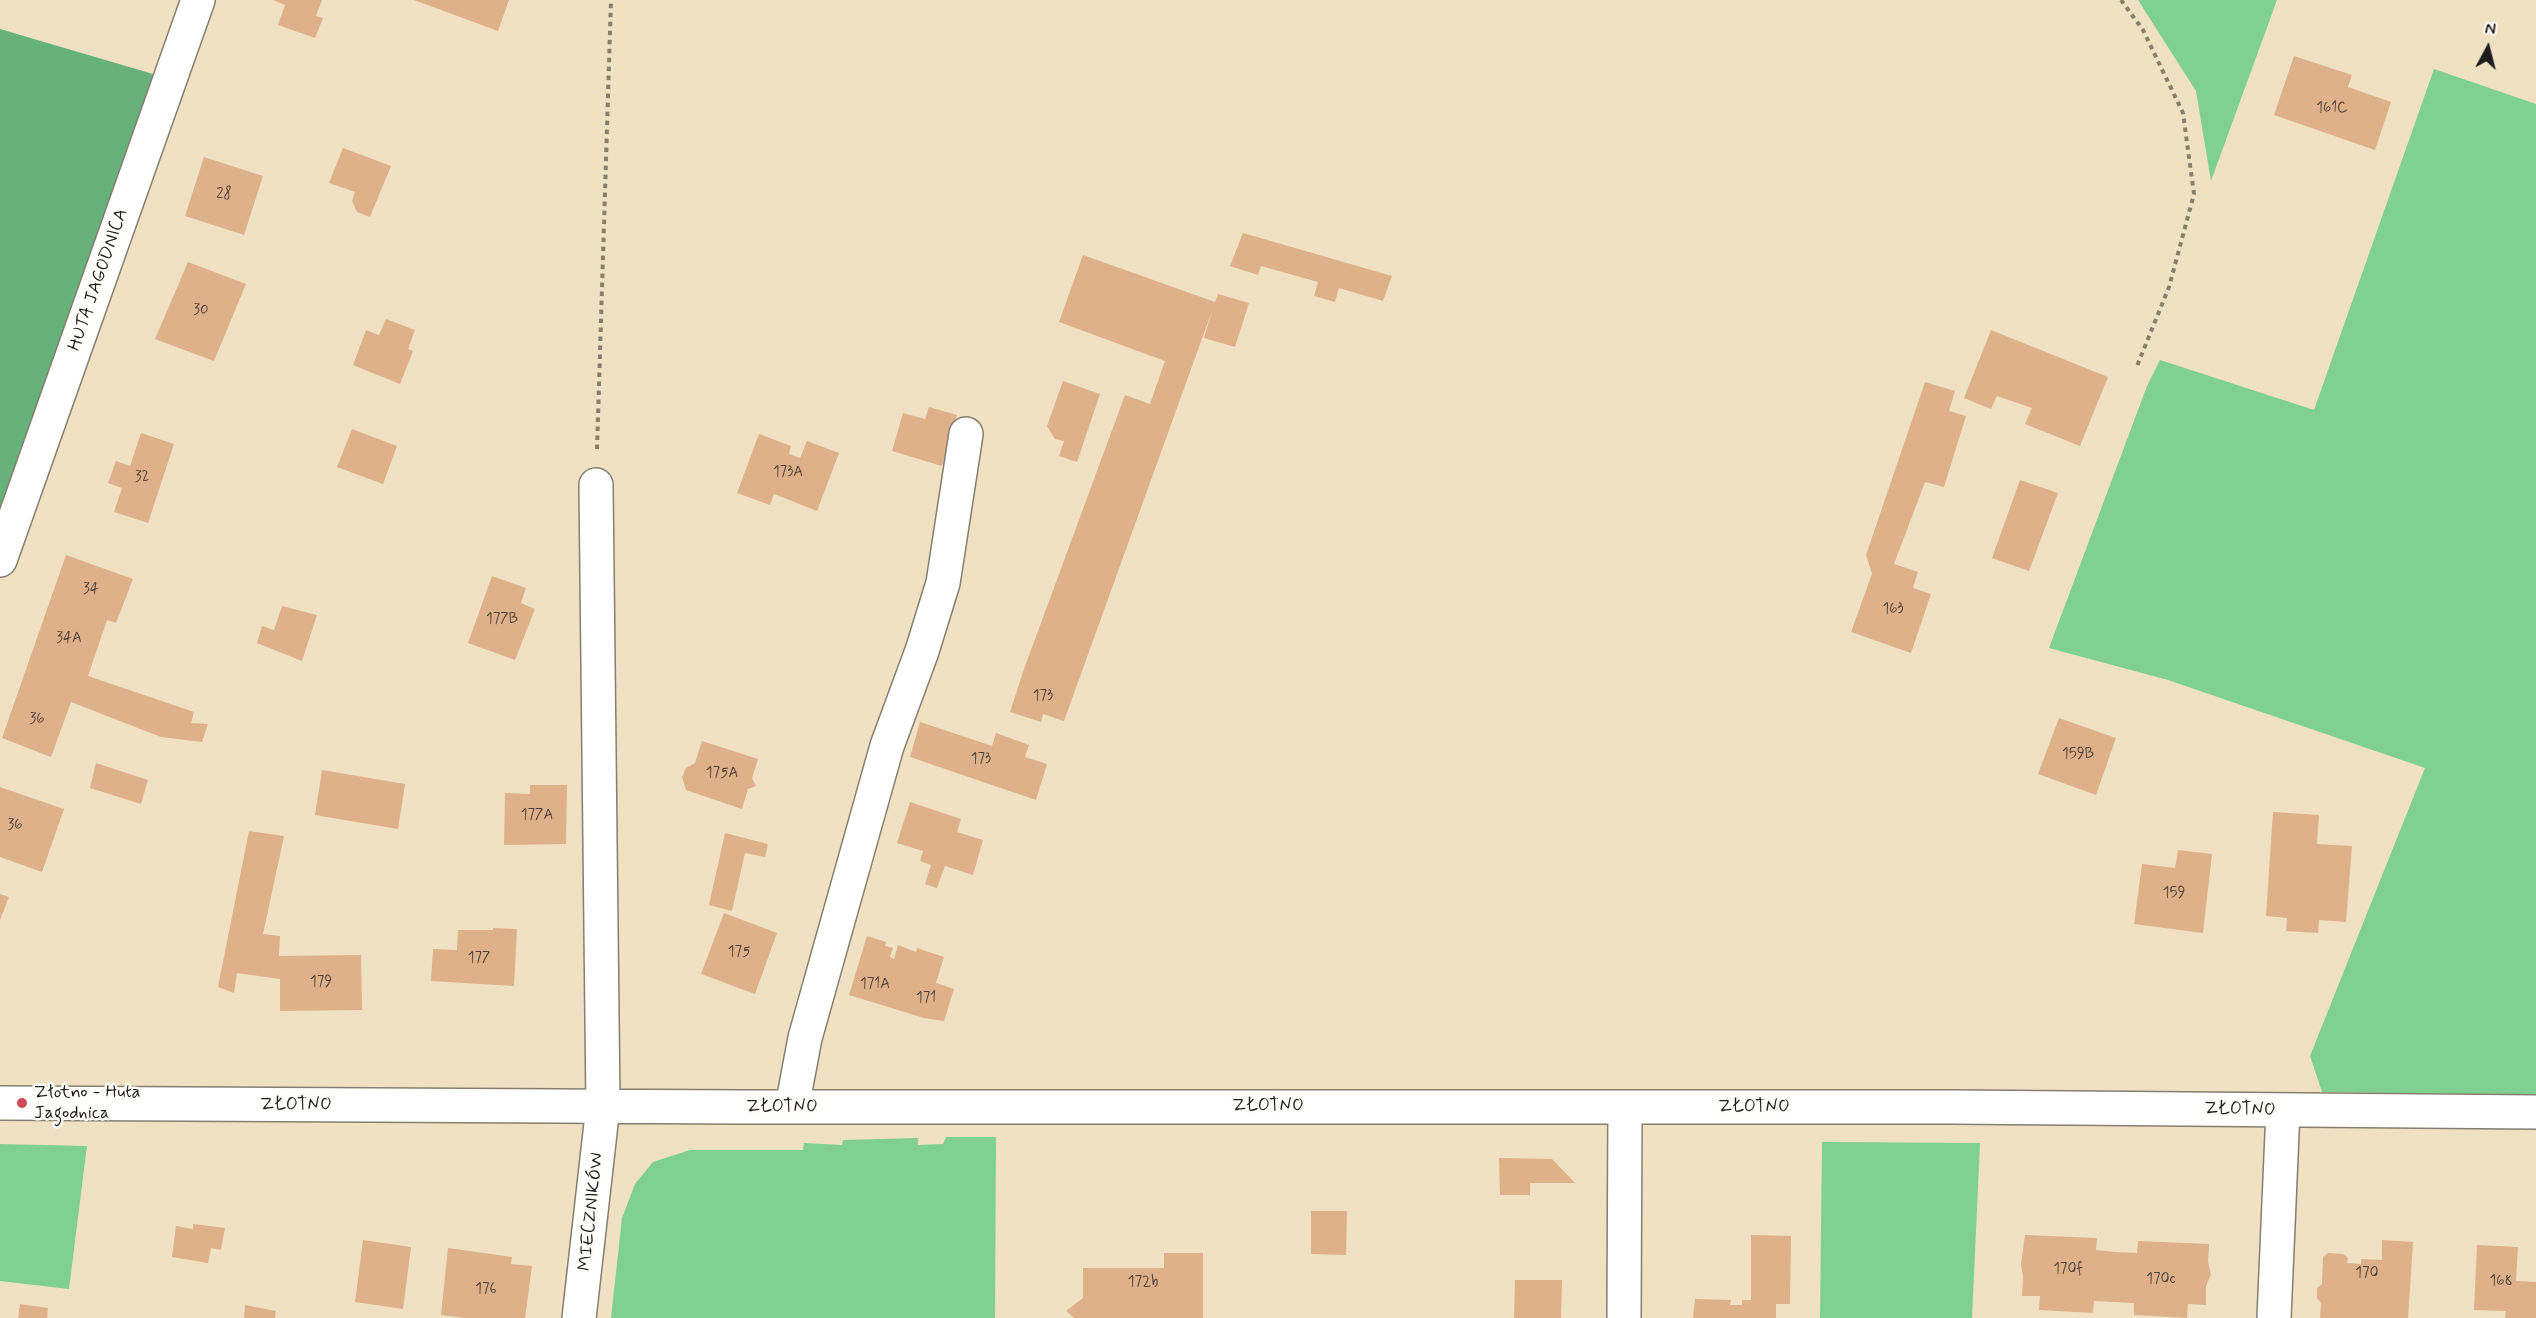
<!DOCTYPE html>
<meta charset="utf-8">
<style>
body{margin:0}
#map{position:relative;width:2536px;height:1318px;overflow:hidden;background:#efe1c2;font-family:Mynerve,sans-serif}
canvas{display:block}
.north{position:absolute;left:2458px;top:18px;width:60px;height:60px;-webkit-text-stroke:4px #fdfcf7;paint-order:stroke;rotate:7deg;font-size:16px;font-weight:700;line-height:24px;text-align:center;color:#1c1c1c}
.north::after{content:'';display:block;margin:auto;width:21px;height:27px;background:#1c1c1c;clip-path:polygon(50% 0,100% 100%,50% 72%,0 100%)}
</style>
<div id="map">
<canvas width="2536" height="1318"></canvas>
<div class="north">N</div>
</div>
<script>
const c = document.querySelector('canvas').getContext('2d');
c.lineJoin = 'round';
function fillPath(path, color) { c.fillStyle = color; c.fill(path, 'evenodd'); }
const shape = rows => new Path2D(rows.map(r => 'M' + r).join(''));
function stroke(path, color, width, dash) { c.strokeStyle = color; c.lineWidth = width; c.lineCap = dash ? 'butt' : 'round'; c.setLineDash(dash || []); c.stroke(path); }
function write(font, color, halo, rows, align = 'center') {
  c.font = font + ' Mynerve,sans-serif'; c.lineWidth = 5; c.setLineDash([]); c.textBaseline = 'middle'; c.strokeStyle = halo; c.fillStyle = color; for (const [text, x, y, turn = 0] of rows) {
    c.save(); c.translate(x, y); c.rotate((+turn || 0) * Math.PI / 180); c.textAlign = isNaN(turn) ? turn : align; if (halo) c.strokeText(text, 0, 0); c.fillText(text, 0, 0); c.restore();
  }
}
const green = shape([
 [2138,0,2277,0,2211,181,2196,91],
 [2434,69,2536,104,2536,1095,2322,1092,2310,1056,2425,768,2168,680,2049,648,2147,386,2160,360,2314,410],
 [946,1137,996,1137,995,1318,611,1318,622,1218,635,1184,653,1162,690,1150,803,1150,804,1143,842,1145,843,1140,918,1138,918,1145,943,1144],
 [1822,1142,1980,1143,1972,1318,1820,1318],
 [0,1144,87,1146,69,1289,0,1281]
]);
const forest = shape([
 [0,29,170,79,0,551]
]);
const building = shape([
 [273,0,322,0,316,16,323,18,315,38,278,25,285,5],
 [414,0,509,0,498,31],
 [2294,56,2352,75,2348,87,2391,102,2375,150,2274,115],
 [343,148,391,166,370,217,357,212,352,201,355,192,329,183],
 [204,157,263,176,244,235,185,216],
 [1243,233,1392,276,1383,301,1339,288,1335,302,1314,296,1318,282,1261,266,1258,275,1230,266],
 [1083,255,1215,302,1218,294,1249,303,1235,347,1204,338,1212,311,1064,721,1043,714,1041,722,1010,712,1024,669,1125,395,1150,404,1165,361,1059,322],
 [188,262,246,284,214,361,155,339],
 [386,319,415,330,408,349,413,351,400,384,353,365,366,330,379,335],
 [1991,330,2108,377,2080,446,2025,424,2032,408,1997,396,1991,409,1964,398],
 [1063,381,1100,394,1077,462,1059,456,1064,441,1055,439,1047,426],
 [1925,382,1955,391,1949,411,1966,416,1944,487,1925,482,1894,564,1918,572,1913,588,1931,594,1911,653,1851,632,1872,574,1866,555],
 [929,407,957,415,942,466,892,451,903,413,925,419],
 [352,429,397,446,383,484,337,467],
 [141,433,174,444,148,523,114,512,122,488,108,483,116,461,130,466],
 [759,434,791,446,789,454,800,458,807,441,839,453,817,511,774,494,770,505,737,493],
 [2020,480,2058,493,2029,571,1992,558],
 [66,555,133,579,116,623,107,620,88,676,194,712,191,723,208,724,202,742,161,737,71,702,51,757,2,738],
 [492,576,526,588,521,603,535,609,515,660,468,643],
 [282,606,317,615,302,661,257,643,262,626,274,630],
 [2059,718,2116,738,2096,795,2038,774],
 [920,722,992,746,996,733,1029,745,1025,757,1047,764,1036,800,910,757],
 [702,741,758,759,752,778,756,786,748,789,742,809,686,790,682,777,686,768,695,763],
 [96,763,148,780,141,804,90,788],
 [322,770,405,784,398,829,315,815],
 [530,785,567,785,566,844,504,845,505,793,530,794],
 [0,787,64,809,42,872,0,857],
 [910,802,961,819,957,832,983,840,973,875,945,866,937,888,925,884,931,865,920,861,923,851,897,843],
 [2273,812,2319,815,2317,844,2352,846,2346,922,2319,920,2318,933,2286,931,2287,918,2266,916],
 [249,831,284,836,263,934,280,936,279,956,361,955,362,1010,280,1011,280,979,237,973,234,993,218,987],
 [725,833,768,844,765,857,745,853,732,911,709,905],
 [2178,850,2212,854,2203,933,2134,924,2142,864,2175,868],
 [0,894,9,897,0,920],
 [724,913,777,933,755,994,701,974],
 [493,928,517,929,514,986,431,981,433,949,457,950,458,930,493,930],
 [867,936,886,942,885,946,893,948,890,957,894,959,898,945,916,952,917,948,944,957,936,983,954,989,944,1021,924,1018,849,995],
 [1499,1158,1552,1159,1575,1183,1530,1183,1530,1195,1500,1195],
 [1311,1211,1347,1211,1346,1255,1311,1254],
 [193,1224,225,1228,221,1250,211,1248,208,1263,172,1257,176,1226,193,1229],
 [1751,1235,1791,1236,1790,1304,1776,1304,1776,1318,1693,1318,1695,1299,1731,1300,1730,1305,1742,1305,1742,1300,1751,1300],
 [2025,1235,2097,1238,2096,1250,2115,1252,2137,1253,2138,1241,2209,1244,2208,1262,2211,1274,2206,1286,2206,1305,2188,1304,2187,1318,2134,1315,2134,1303,2094,1301,2093,1313,2039,1310,2040,1296,2022,1296,2023,1277,2021,1264],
 [363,1240,411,1247,403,1309,355,1302],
 [2382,1240,2413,1242,2408,1318,2320,1318,2321,1303,2317,1298,2317,1288,2322,1284,2323,1257,2328,1253,2343,1254,2348,1258,2347,1263,2361,1264,2361,1259,2382,1260],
 [2477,1245,2518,1247,2516,1281,2536,1282,2536,1318,2505,1318,2506,1311,2474,1310],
 [448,1248,512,1257,511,1264,532,1266,525,1318,465,1318,441,1315],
 [1164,1253,1203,1253,1203,1318,1074,1318,1066,1311,1083,1298,1083,1268,1164,1268],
 [1515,1280,1562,1280,1561,1318,1514,1318],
 [20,1304,48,1308,47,1318,18,1318],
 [245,1305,276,1311,275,1318,244,1318]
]);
const path = shape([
 [2121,0,2143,30,2183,113,2194,194,2169,287,2137,366],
 [597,449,611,0]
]);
const minor = shape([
 [0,560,198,0],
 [0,1103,742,1107,1953,1107,2536,1112],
 [792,1107,805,1038,887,746,922,651,943,583,966,434],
 [579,1318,603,1106,596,485],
 [1624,1318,1625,1107],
 [2274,1318,2283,1110]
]);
const markers = [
 [22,1103,6,"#d1495b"]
];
const numberNames = [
 ["161C",2332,109],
 ["28",224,195],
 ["30",201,311],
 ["173A",788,473],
 ["32",142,478],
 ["34",91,590],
 ["163",1893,610],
 ["177B",502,620],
 ["34A",69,639],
 ["173",1043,697],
 ["36",37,720],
 ["159B",2078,755],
 ["173",981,760],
 ["175A",722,774],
 ["177A",537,816],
 ["36",15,826],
 ["159",2174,894],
 ["175",739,953],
 ["177",479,959],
 ["179",321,983],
 ["171A",875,985],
 ["171",926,999],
 ["170f",2068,1270],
 ["170",2367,1274],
 ["170c",2161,1280],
 ["168",2501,1282],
 ["172b",1143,1283],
 ["176",486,1290]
];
const streetNames = [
 ["HUTA JAGODNICA",99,280,-71],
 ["ZŁOTNO",296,1105],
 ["ZŁOTNO",1268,1106],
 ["ZŁOTNO",782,1107],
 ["ZŁOTNO",1754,1107],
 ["ZŁOTNO",2240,1110,1],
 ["MIECZNIKÓW",592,1212,-84]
];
const poiNames = [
 ["Złotno - Huta",34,1093],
 ["Jagodnica",34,1114]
];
fillPath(green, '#7fd091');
fillPath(forest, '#67b27b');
fillPath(building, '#deb18b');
stroke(minor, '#867e6f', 36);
stroke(path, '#867e6f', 4, [4.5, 4.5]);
stroke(minor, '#fff', 33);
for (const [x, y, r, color] of markers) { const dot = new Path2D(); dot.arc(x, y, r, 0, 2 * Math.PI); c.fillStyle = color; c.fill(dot); stroke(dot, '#fdfcf7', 2); }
write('15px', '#4c4138', null, numberNames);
write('18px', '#1c1c1c', '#fdfcf7', streetNames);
write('18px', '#1c1c1c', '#fdfcf7', poiNames, 'left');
</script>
